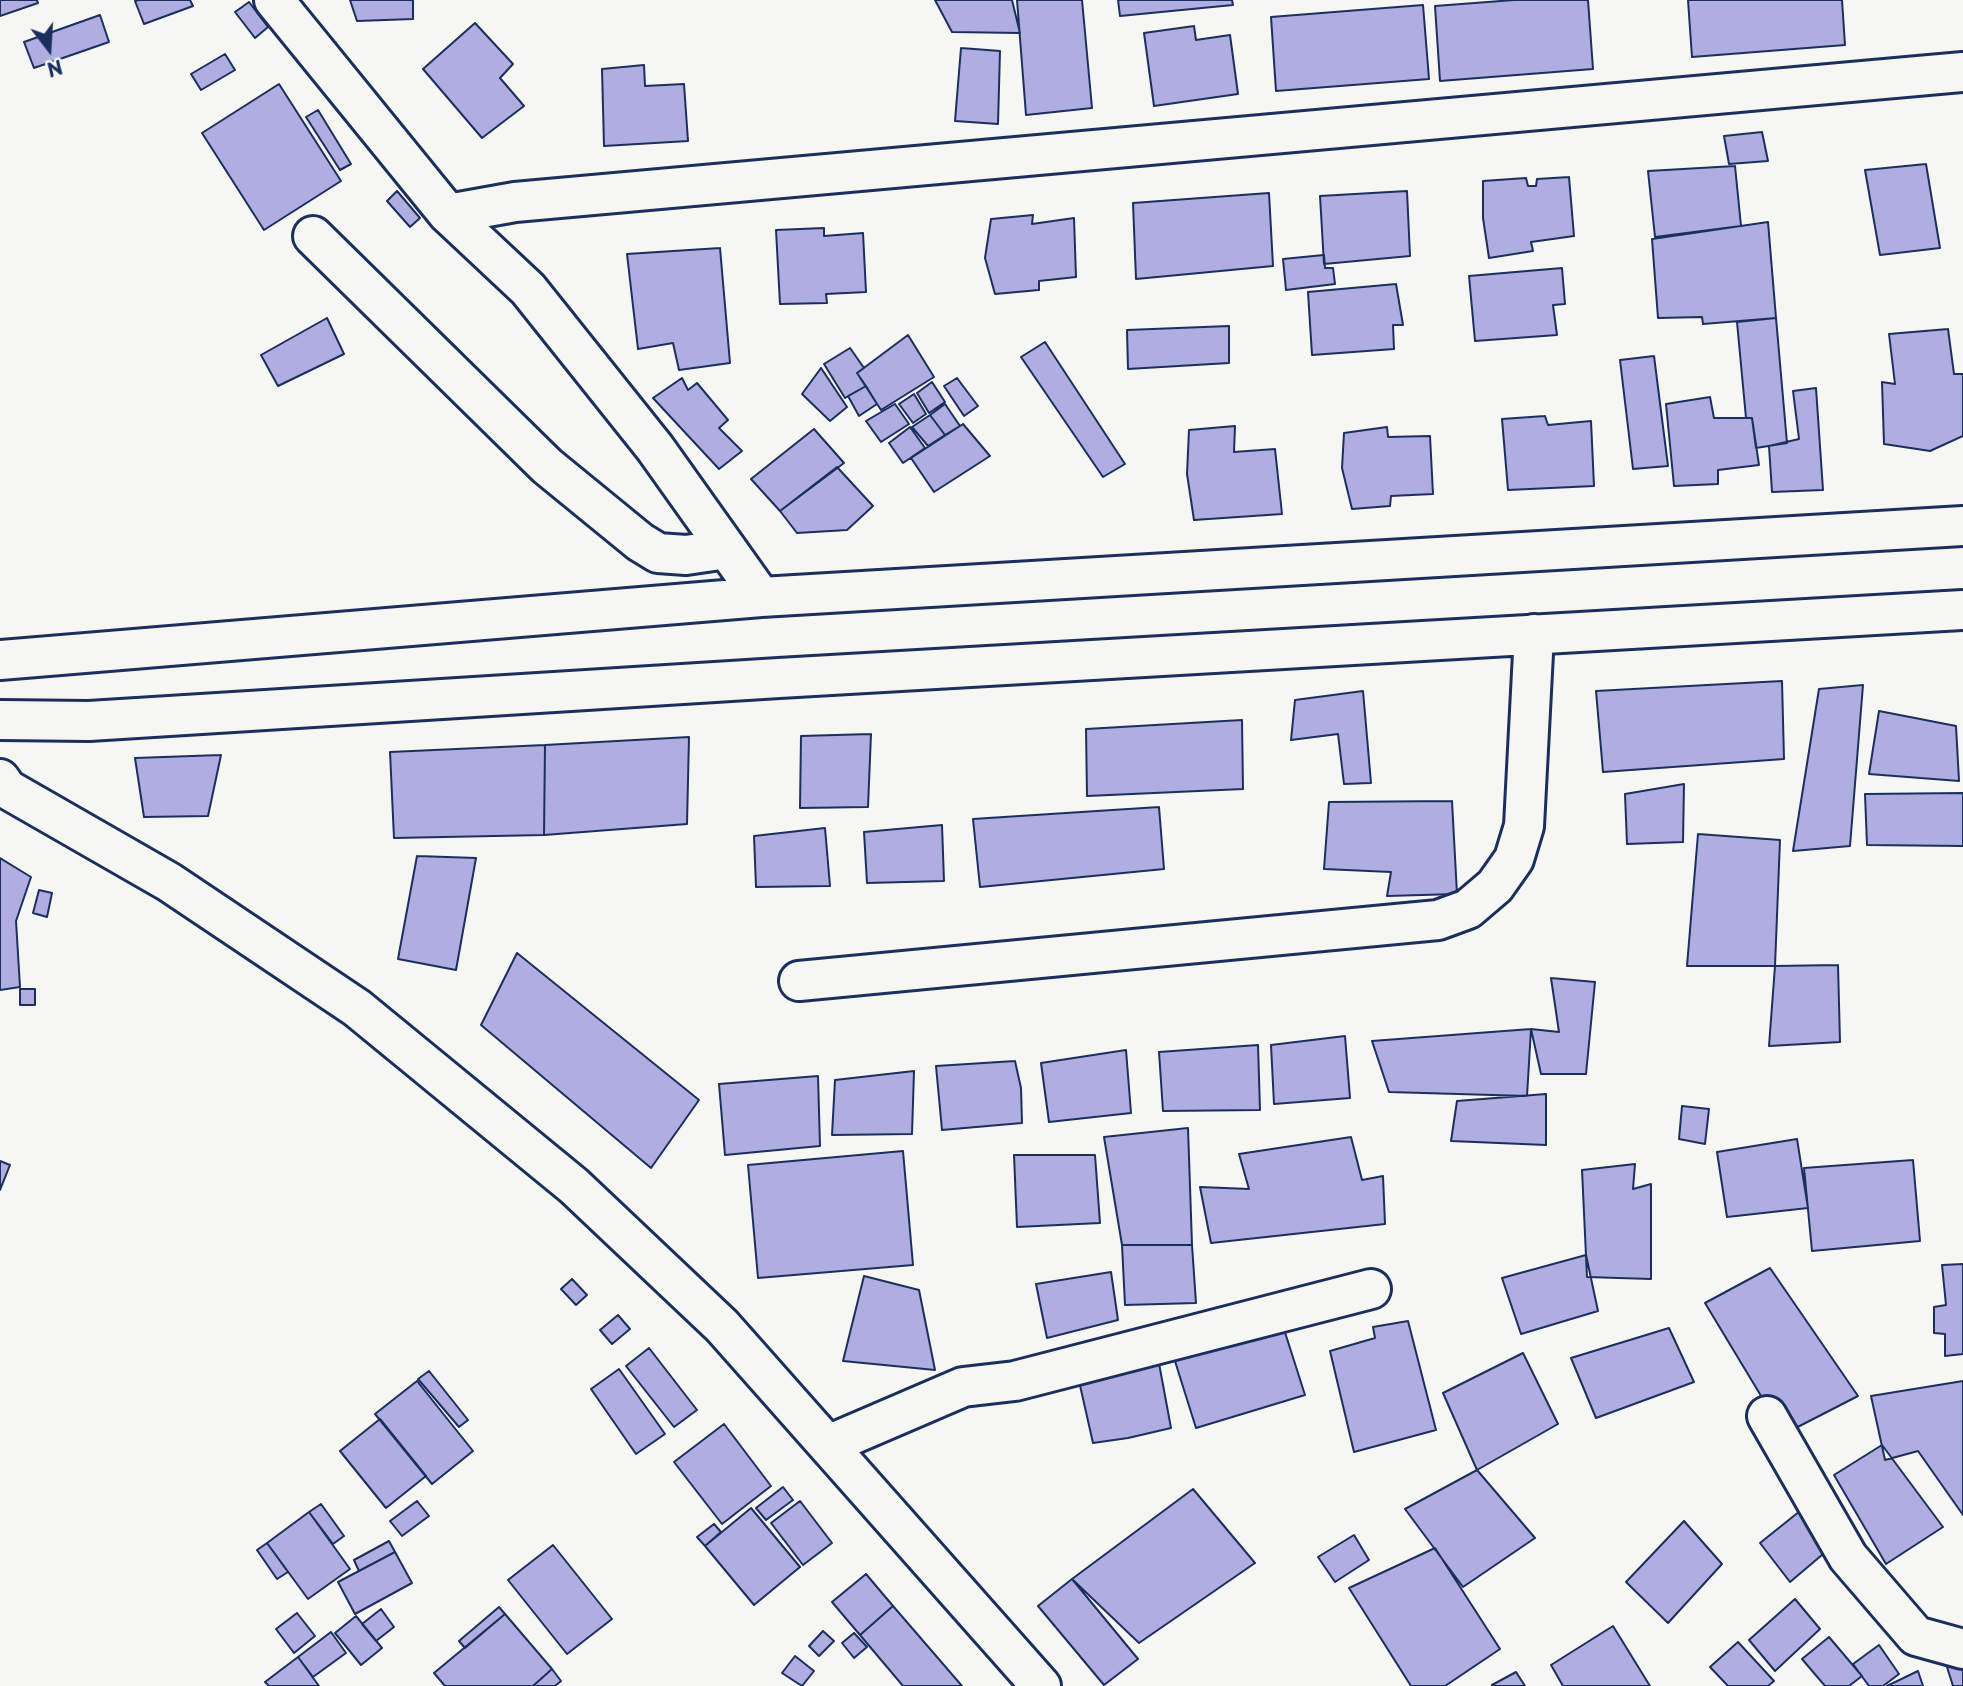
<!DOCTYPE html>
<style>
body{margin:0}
#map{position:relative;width:1963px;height:1686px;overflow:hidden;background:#f6f6f2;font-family:"Playpen Sans",sans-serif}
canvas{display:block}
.north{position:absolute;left:14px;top:14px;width:70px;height:70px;-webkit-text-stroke:5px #f6f6f2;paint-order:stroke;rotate:163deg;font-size:19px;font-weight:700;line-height:28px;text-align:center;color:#1b2f5e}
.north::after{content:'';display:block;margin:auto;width:24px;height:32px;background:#1b2f5e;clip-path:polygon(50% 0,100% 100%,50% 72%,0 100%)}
</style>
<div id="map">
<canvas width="1963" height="1686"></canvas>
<div class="north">N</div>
</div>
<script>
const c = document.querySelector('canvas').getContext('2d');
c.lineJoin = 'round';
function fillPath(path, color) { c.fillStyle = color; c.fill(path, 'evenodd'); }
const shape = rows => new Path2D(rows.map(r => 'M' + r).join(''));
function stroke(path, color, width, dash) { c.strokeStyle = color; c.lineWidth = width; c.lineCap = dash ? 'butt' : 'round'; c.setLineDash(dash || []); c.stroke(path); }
const building = shape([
 [0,0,37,0,38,3,0,16,0,0],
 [139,0,190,0,193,6,144,24,135,1,139,0],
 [350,0,413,0,413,19,357,21,350,0],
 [935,0,1012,0,1020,33,952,32,935,0],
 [1017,0,1082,0,1092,108,1026,115,1017,0],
 [1118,0,1232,0,1233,5,1120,16,1118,0],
 [1514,0,1588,0,1593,69,1440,81,1435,6,1514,0],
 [1688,0,1842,0,1845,45,1692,57,1688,0],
 [249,2,268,27,255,38,235,12,249,2],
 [1423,5,1429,79,1276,91,1271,17,1423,5],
 [100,15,109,42,34,68,24,42,100,15],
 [475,23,513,64,500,78,524,106,482,138,423,69,475,23],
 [1194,26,1196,40,1230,35,1238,94,1154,106,1144,33,1194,26],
 [961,48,1000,51,998,124,955,121,961,48],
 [225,54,235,70,201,90,191,74,225,54],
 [644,65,645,86,684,84,688,141,604,146,602,69,644,65],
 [279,84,341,181,264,230,202,133,279,84],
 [318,110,351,164,340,170,306,117,318,110],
 [1762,132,1768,161,1729,164,1724,136,1762,132],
 [1926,164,1940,248,1880,255,1865,170,1926,164],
 [1735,166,1741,226,1655,237,1648,171,1735,166],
 [1569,177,1574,236,1531,242,1533,251,1489,258,1483,218,1483,181,1526,178,1528,186,1536,186,1537,179,1569,177],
 [397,191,420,218,410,227,387,201,397,191],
 [1407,191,1410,256,1324,264,1320,196,1407,191],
 [1269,193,1273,266,1136,279,1133,203,1269,193],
 [1033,215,1032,224,1074,218,1076,277,1039,281,1039,290,995,294,985,258,991,219,1033,215],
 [1768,222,1776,318,1703,324,1702,317,1658,318,1652,239,1768,222],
 [824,228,824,236,863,233,866,292,826,294,827,303,780,304,776,230,824,228],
 [720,248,730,363,679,370,673,343,638,349,627,254,720,248],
 [1324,255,1325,268,1333,268,1335,284,1286,290,1283,259,1324,255],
 [1562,268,1565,304,1553,305,1557,335,1475,341,1469,276,1562,268],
 [1396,284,1403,325,1393,325,1394,349,1312,355,1308,292,1396,284],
 [327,318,344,354,278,386,261,355,327,318],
 [1776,318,1787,443,1756,448,1752,418,1746,418,1737,322,1776,318],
 [1229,326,1229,363,1128,369,1127,330,1229,326],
 [1948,329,1954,374,1963,374,1963,436,1930,451,1884,444,1882,382,1895,384,1889,334,1948,329],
 [908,335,934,377,881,410,857,373,908,335],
 [1045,342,1125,464,1103,477,1021,357,1045,342],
 [850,348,864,368,857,373,866,386,845,398,824,364,850,348],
 [1654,356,1668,466,1633,469,1620,360,1654,356],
 [821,368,847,407,830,421,802,394,821,368],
 [682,378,688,390,697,383,728,420,719,428,742,451,719,469,653,398,682,378],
 [957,378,978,406,964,416,944,386,957,378],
 [932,382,945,402,929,413,917,393,932,382],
 [866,386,877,404,859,416,848,396,866,386],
 [1816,388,1823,490,1772,492,1769,446,1799,439,1793,391,1816,388],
 [914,394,926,414,913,423,899,404,914,394],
 [1710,397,1714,418,1752,418,1759,465,1718,470,1718,484,1674,486,1666,404,1710,397],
 [895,404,909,424,881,442,866,421,895,404],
 [945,404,960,426,945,435,930,415,945,404],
 [930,415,945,435,928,446,912,427,930,415],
 [1545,416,1548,425,1591,421,1594,486,1508,490,1502,419,1545,416],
 [963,424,990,456,934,492,911,458,963,424],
 [1235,426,1234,452,1275,449,1282,514,1194,520,1187,474,1189,430,1235,426],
 [910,427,925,448,903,463,889,443,910,427],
 [1387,427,1388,437,1430,436,1433,494,1391,496,1390,506,1352,509,1342,468,1344,433,1387,427],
 [814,429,844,463,780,511,751,479,814,429],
 [837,467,873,506,847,530,797,533,780,511,837,467],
 [1782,681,1784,759,1603,772,1596,691,1782,681],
 [1863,685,1850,846,1793,851,1819,689,1863,685],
 [1363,691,1371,783,1344,784,1338,734,1291,740,1295,700,1363,691],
 [1879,711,1956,726,1959,781,1869,774,1879,711],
 [1242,720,1243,789,1087,796,1086,729,1242,720],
 [871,734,868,807,800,808,801,736,871,734],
 [689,737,687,824,544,835,545,745,689,737],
 [545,745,544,835,394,838,390,752,545,745],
 [221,755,208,816,144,817,135,758,221,755],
 [1684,784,1683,842,1627,844,1625,794,1684,784],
 [1963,793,1963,846,1867,845,1865,794,1963,793],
 [1452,801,1457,894,1387,896,1391,872,1324,869,1329,802,1452,801],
 [1159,807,1164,869,980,887,973,819,1159,807],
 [942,825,944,881,867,883,864,832,942,825],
 [825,828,830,886,756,887,754,836,825,828],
 [1698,834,1780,840,1775,966,1687,966,1698,834],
 [417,856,476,858,456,970,398,959,417,856],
 [0,858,31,877,16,921,20,987,0,990,0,858],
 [39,890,52,893,47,917,33,913,39,890],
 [517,953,699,1100,651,1168,481,1025,517,953],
 [1838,965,1840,1042,1769,1046,1775,966,1838,965],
 [1551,978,1595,982,1586,1074,1541,1074,1531,1029,1559,1032,1551,978],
 [20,989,35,989,35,1005,20,1005,20,989],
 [1531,1029,1527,1096,1389,1092,1372,1041,1531,1029],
 [1345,1036,1350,1098,1274,1104,1271,1045,1345,1036],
 [1258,1045,1260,1110,1163,1111,1159,1052,1258,1045],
 [1126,1050,1131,1113,1049,1122,1041,1063,1126,1050],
 [1015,1061,1021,1088,1022,1123,942,1130,936,1066,1015,1061],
 [914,1071,912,1134,832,1135,835,1080,914,1071],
 [818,1076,820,1146,725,1155,719,1084,818,1076],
 [1546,1094,1546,1145,1451,1141,1457,1101,1546,1094],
 [1682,1106,1709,1109,1705,1144,1679,1139,1682,1106],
 [1188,1128,1192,1245,1122,1245,1104,1137,1188,1128],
 [1351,1137,1362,1180,1383,1176,1385,1224,1211,1243,1200,1187,1249,1189,1239,1154,1351,1137],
 [1797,1139,1808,1208,1727,1217,1717,1152,1797,1139],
 [903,1151,913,1265,758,1278,748,1165,903,1151],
 [1014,1155,1095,1155,1100,1223,1017,1227,1014,1155],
 [1913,1160,1920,1241,1812,1251,1804,1168,1913,1160],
 [0,1161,10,1165,0,1190,0,1161],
 [1635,1164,1633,1189,1651,1184,1651,1279,1587,1277,1582,1170,1635,1164],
 [1122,1245,1192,1245,1196,1303,1125,1305,1122,1245],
 [1586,1255,1598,1311,1521,1334,1502,1278,1586,1255],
 [1963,1264,1963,1354,1945,1356,1945,1334,1934,1333,1934,1307,1946,1305,1942,1265,1963,1264],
 [1770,1268,1858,1396,1784,1434,1705,1303,1770,1268],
 [1111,1272,1118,1320,1047,1338,1036,1284,1111,1272],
 [864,1276,919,1290,935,1370,843,1361,864,1276],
 [572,1279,587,1295,576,1305,561,1289,572,1279],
 [618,1315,630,1329,612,1344,600,1330,618,1315],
 [1408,1321,1436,1430,1354,1452,1330,1351,1375,1338,1373,1327,1408,1321],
 [1282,1323,1305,1395,1196,1428,1174,1358,1282,1323],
 [1669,1328,1694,1382,1596,1418,1571,1358,1669,1328],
 [649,1348,697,1410,674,1427,626,1366,649,1348],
 [1523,1353,1558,1424,1477,1470,1443,1393,1523,1353],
 [1158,1358,1171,1428,1128,1438,1093,1443,1079,1381,1158,1358],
 [619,1369,665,1434,636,1454,591,1389,619,1369],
 [429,1371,468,1420,459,1427,418,1379,429,1371],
 [417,1381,473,1451,432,1484,375,1414,417,1381],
 [1963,1381,1963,1515,1918,1451,1885,1460,1871,1396,1963,1381],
 [380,1419,426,1476,386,1508,340,1451,380,1419],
 [724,1424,771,1486,722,1524,674,1462,724,1424],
 [1882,1445,1943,1527,1886,1564,1834,1475,1882,1445],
 [1477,1470,1535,1538,1463,1587,1405,1509,1477,1470],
 [783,1487,793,1500,766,1520,756,1508,783,1487],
 [1193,1489,1255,1563,1139,1643,1072,1579,1193,1489],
 [417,1501,429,1516,402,1536,390,1521,417,1501],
 [800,1501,832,1543,803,1565,771,1523,800,1501],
 [321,1504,344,1536,333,1544,309,1512,321,1504],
 [751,1508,800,1567,754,1605,705,1546,751,1508],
 [1800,1511,1829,1549,1790,1582,1760,1543,1800,1511],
 [309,1512,350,1569,308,1599,267,1543,309,1512],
 [1684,1521,1722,1564,1668,1623,1626,1582,1684,1521],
 [714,1524,721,1532,705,1546,697,1537,714,1524],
 [1354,1535,1369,1560,1335,1582,1318,1557,1354,1535],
 [389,1541,395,1552,359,1571,354,1560,389,1541],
 [267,1543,288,1572,277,1579,257,1550,267,1543],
 [553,1545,612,1619,567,1654,508,1580,553,1545],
 [1435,1548,1500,1649,1445,1686,1411,1686,1349,1588,1435,1548],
 [395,1552,412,1583,355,1614,338,1582,395,1552],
 [866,1574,893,1606,860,1635,832,1602,866,1574],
 [1072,1579,1138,1659,1104,1685,1038,1606,1072,1579],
 [1795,1599,1820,1629,1775,1671,1749,1640,1795,1599],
 [893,1606,962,1686,903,1686,860,1635,893,1606],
 [499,1607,505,1614,465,1648,459,1641,499,1607],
 [381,1609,394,1627,376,1641,362,1624,381,1609],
 [297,1613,315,1636,294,1653,276,1629,297,1613],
 [505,1614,552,1669,533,1686,445,1686,434,1673,505,1614],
 [356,1616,382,1648,361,1665,335,1633,356,1616],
 [1613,1626,1650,1686,1563,1686,1551,1665,1613,1626],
 [823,1631,834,1641,819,1656,809,1646,823,1631],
 [331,1632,346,1653,313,1677,298,1657,331,1632],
 [854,1633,867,1647,854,1658,842,1643,854,1633],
 [1829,1637,1862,1676,1849,1686,1825,1686,1802,1659,1829,1637],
 [1738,1642,1774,1681,1768,1686,1728,1686,1710,1667,1738,1642],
 [1879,1645,1899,1674,1883,1686,1869,1686,1853,1664,1879,1645],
 [795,1656,814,1671,802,1686,782,1673,795,1656],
 [298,1657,319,1686,269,1686,265,1682,298,1657],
 [1963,1662,1963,1686,1953,1686,1947,1667,1963,1662],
 [552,1669,561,1681,555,1686,533,1686,552,1669],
 [1918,1671,1923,1686,1887,1686,1918,1671],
 [1516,1672,1525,1686,1492,1686,1492,1685,1516,1672]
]);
const minor = shape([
 [274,0,448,214,528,289,655,448,761,597],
 [448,214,515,202,1963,72],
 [313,236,547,466,640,542,658,553,686,555,727,549],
 [0,660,761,597,1963,526],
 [0,720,89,721,779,678,1963,610],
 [0,779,7,789,169,882,357,1008,574,1186,722,1326,1041,1686],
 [799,981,1438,920,1468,909,1495,886,1514,859,1524,826,1534,634],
 [1767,1416,1848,1557,1916,1636,1963,1649],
 [828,1445,963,1387,1015,1381,1371,1289]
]);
fillPath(building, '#b0aee0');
stroke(building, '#1b2f5e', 2);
stroke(minor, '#1b2f5e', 44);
stroke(minor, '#f6f6f2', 38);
</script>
